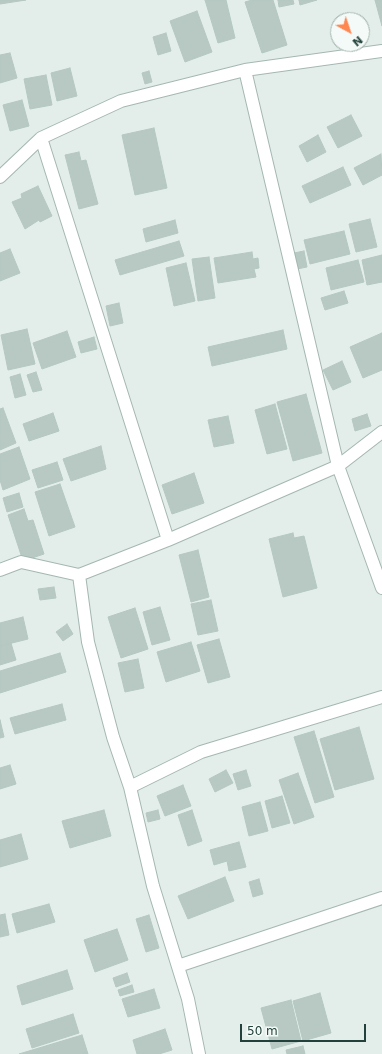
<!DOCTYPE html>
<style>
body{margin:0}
#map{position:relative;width:382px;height:1054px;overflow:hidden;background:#e3eeea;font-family:"DejaVu Sans",sans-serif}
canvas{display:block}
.north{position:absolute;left:330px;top:12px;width:40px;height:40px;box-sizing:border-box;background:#f4faf7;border:1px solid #a0b0ab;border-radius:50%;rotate:140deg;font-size:11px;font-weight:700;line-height:16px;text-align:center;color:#21413a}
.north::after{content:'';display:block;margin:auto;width:14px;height:18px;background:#fe8651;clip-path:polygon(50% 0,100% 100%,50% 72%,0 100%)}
.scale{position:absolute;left:240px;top:1024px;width:126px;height:18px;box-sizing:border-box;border:2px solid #21413a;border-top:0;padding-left:5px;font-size:12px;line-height:14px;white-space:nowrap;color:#21413a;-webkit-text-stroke:3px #f4faf7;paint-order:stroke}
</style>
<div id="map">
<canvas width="382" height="1054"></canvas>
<div class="north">N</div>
<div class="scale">50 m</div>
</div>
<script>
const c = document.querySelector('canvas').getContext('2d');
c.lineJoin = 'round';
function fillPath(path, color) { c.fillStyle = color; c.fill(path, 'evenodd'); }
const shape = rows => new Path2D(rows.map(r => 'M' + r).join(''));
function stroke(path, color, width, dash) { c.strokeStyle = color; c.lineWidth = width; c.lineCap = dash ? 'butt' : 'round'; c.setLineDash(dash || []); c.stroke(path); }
const building = shape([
 [0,0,26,0,0,4,0,0],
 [205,0,226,0,235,38,218,43,205,0],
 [252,0,273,0,287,45,262,53,245,2,252,0],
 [278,0,293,0,294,4,279,7,278,0],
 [299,0,317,0,300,5,299,0],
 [375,0,382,0,382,26,375,0],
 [197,11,212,52,185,62,170,21,197,11],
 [166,33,171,51,158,55,153,37,166,33],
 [10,53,17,78,0,83,0,55,10,53],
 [70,68,77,96,57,101,51,73,70,68],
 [149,71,152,82,145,84,142,73,149,71],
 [46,75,52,105,30,109,24,79,46,75],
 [22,100,29,126,10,131,3,105,22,100],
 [351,115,362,136,338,148,327,127,351,115],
 [154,128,167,188,135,195,122,135,154,128],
 [318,135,326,152,307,162,299,146,318,135],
 [79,152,81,161,86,160,98,204,79,209,65,155,79,152],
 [381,154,382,175,363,185,354,168,381,154],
 [343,167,351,185,310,203,302,186,343,167],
 [38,186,52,216,40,222,39,220,25,229,12,202,22,198,21,194,38,186],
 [370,219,377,247,356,252,349,224,370,219],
 [175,220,178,233,146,242,143,229,175,220],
 [344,231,350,254,310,264,304,240,344,231],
 [179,241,184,256,120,275,115,260,179,241],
 [10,249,20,273,0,281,0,253,10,249],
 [304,251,307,267,297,269,294,253,304,251],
 [252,252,253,259,258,258,259,268,254,269,256,277,218,283,214,258,252,252],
 [382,255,382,282,367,285,362,260,382,255],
 [209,257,215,298,198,301,192,259,209,257],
 [358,260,364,282,331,290,326,268,358,260],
 [186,263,195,301,174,306,166,268,186,263],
 [344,291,348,303,325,310,321,298,344,291],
 [119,303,123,323,110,326,106,306,119,303],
 [27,329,35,364,8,370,1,335,27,329],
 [283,330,287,349,212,366,208,347,283,330],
 [67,331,76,357,42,369,33,343,67,331],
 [382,333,382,370,363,378,350,347,382,333],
 [94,337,97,349,81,353,78,342,94,337],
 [342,361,351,382,333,390,323,370,342,361],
 [36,372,42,390,33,392,27,375,36,372],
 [20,374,26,395,15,398,10,377,20,374],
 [306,394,322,453,293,461,277,402,306,394],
 [275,404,287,449,267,454,255,410,275,404],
 [3,408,16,443,0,450,0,409,3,408],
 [53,413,59,431,29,441,23,424,53,413],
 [367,414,371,426,355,431,352,419,367,414],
 [228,416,234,443,214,447,208,420,228,416],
 [101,446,106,469,71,481,63,459,101,446],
 [19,447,30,479,3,490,0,480,0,454,19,447],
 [57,462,63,480,38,488,32,470,57,462],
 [194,473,204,503,172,514,162,485,194,473],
 [60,484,75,527,49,536,35,492,60,484],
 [19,493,23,507,7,512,3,498,19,493],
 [24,509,28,521,33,520,44,554,23,561,8,515,24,509],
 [293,533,294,538,304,536,317,588,283,597,269,539,293,533],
 [198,550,209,597,191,602,179,555,198,550],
 [54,587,56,598,40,600,38,589,54,587],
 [211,600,218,631,198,635,191,604,211,600],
 [160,607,170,640,152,645,143,612,160,607],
 [135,608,148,649,121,658,108,617,135,608],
 [23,617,28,639,0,646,0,623,23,617],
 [67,624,73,634,63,641,56,632,67,624],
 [219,639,230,677,208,683,197,645,219,639],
 [191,642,200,671,166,682,157,652,191,642],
 [11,643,16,660,0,665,0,646,11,643],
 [60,653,66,672,0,693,0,671,60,653],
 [138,659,144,688,125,692,118,663,138,659],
 [62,704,66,720,15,734,10,718,62,704],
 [0,720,4,737,0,738,0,720],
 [359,727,374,779,335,790,320,739,359,727],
 [314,731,334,797,315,803,294,737,314,731],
 [10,765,16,784,0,789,0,768,10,765],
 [226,770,233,783,215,792,209,779,226,770],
 [246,770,251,786,238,790,233,774,246,770],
 [298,773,314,817,294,824,279,780,298,773],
 [183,785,191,806,165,816,157,796,183,785],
 [282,796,290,823,272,828,265,801,282,796],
 [260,802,268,831,249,836,242,807,260,802],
 [104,810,111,836,70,848,62,821,104,810],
 [158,810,160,819,148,822,146,813,158,810],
 [192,810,202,841,188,846,178,815,192,810],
 [21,834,28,859,0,867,0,840,21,834],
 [239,842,246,867,229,871,227,861,214,865,210,850,239,842],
 [225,877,234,901,188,919,178,896,225,877],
 [259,879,263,894,253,897,249,882,259,879],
 [49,904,55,922,17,933,12,914,49,904],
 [5,914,9,935,0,937,0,915,5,914],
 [149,915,159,948,146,952,136,919,149,915],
 [117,929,128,960,95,972,84,940,117,929],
 [67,970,73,989,22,1005,17,986,67,970],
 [127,973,130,982,116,987,113,978,127,973],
 [132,985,134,992,120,996,118,990,132,985],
 [154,989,160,1008,128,1017,122,999,154,989],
 [320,993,331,1033,303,1041,293,1001,320,993],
 [291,1000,301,1041,272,1049,261,1008,291,1000],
 [73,1014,79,1033,32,1048,26,1029,73,1014],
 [165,1029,172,1050,159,1054,137,1054,133,1040,165,1029],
 [82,1035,88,1054,19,1054,82,1035],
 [303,1046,305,1054,287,1054,286,1050,303,1046]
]);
const street = shape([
 [245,70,338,466,382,588],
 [41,138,121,101,245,70,382,51],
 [0,177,41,138,168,540],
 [0,570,21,562,79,575,88,642,113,737,130,787,153,886,188,999,199,1054],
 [79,575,168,540,338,466,382,432],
 [130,787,201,752,382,697],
 [178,966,382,898]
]);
fillPath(building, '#b8c9c3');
stroke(building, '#b4c8c1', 1);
stroke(street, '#a5b7b2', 14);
stroke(street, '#fff', 12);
</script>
